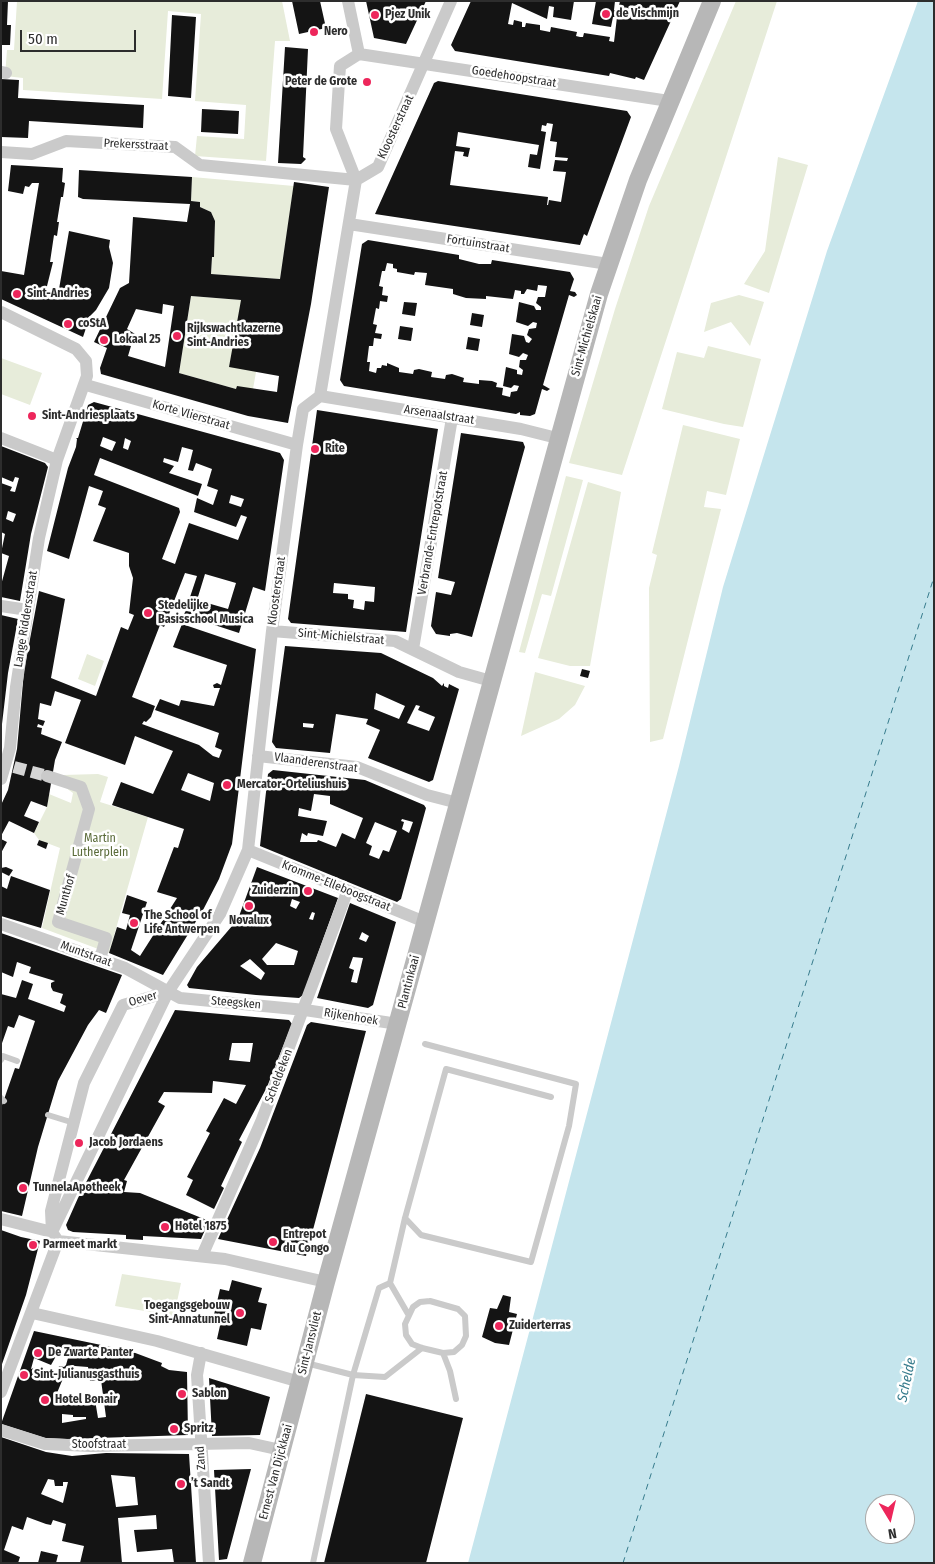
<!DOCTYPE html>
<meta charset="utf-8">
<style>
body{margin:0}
#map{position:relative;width:935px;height:1564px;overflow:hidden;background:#fff;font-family:"Fira Sans Condensed",sans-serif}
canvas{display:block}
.frame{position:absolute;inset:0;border:2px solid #2d2d2d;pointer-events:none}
.north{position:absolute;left:865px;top:1494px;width:50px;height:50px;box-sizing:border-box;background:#fff;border:1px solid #ababab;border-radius:50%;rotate:171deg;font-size:14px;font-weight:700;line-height:20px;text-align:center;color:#2d2d2d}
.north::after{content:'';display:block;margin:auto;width:18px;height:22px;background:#ed265b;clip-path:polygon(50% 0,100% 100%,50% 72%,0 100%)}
.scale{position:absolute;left:20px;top:30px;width:116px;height:22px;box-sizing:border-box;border:2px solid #2d2d2d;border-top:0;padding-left:6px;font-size:15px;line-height:18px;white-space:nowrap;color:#2d2d2d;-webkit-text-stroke:4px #fff;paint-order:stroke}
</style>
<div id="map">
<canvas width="935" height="1564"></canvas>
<div class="frame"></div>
<div class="north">N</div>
<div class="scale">50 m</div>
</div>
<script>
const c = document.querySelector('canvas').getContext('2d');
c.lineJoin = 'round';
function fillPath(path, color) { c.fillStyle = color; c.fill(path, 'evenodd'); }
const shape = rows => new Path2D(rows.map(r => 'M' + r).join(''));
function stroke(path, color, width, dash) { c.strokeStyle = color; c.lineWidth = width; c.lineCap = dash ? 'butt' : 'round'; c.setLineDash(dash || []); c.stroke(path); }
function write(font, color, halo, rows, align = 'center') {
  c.font = font + ' "Fira Sans Condensed",sans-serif'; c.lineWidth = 5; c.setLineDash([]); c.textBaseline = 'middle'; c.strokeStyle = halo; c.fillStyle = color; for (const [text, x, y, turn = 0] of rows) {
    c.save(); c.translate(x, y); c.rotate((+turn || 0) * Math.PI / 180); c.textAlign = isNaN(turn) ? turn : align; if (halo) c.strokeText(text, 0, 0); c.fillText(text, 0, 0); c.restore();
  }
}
const green = shape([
 [17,1,282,1,290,41,275,41,266,161,195,156,197,136,244,139,246,105,195,101,201,14,168,11,162,99,23,90,23,78,5,76,7,50,14,50],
 [736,1,777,1,622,475,569,463,615,309,649,206],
 [778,157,808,165,769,293,744,284,765,251],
 [192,177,294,186,280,279,211,274,212,257,214,256,215,221,211,212,200,207,200,202,191,201],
 [739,295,764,302,750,346,731,322,704,332,711,303],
 [191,296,241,300,256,372,253,389,236,389,179,373],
 [708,346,761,359,743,427,724,424,662,409,677,352,704,358],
 [1,358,42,373,30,405,1,394],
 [683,425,740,439,726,495,707,491,704,507,721,509,663,739,650,742,649,588,657,555,652,553],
 [566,476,583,480,551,596,542,594,525,653,519,652],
 [588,482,621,492,590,666,570,666,538,658],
 [87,654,104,661,95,686,78,679],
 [535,672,585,686,575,705,559,719,521,736],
 [98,774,108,777,100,802,148,817,109,953,42,928,60,848,39,840,34,833,47,807,49,794,71,803,73,793,62,785,63,775],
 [122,1274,181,1283,174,1316,115,1306]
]);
const water = shape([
 [918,1,934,1,934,1563,468,1563,679,766,723,587,827,251],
 [875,1504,905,1504,905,1534,875,1534]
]);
const ferry = shape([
 [623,1563,934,577]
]);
const building = shape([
 [1,1,8,1,7,25,11,25,10,45,1,45],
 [292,1,320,1,326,28,299,34],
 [366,1,426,1,406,44,374,38],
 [471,1,574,1,571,20,553,17,554,7,549,6,547,19,512,3,508,24,513,25,514,20,522,22,522,27,525,27,526,23,540,25,540,30,550,32,551,27,577,32,576,36,580,37,583,37,584,33,610,37,609,41,614,42,617,17,613,17,611,27,592,24,596,1,615,1,614,10,618,11,620,1,680,1,644,80,636,77,635,79,610,73,609,76,455,51,451,45],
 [172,15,196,17,191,98,168,96],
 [285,47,308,49,303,157,306,159,301,164,278,163],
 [1,79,19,80,18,98,144,105,143,128,29,121,28,138,1,137],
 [438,81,627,111,631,117,587,236,584,234,580,245,375,214,434,83],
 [547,123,553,124,550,141,557,142,555,157,568,158,567,161,555,160,553,171,566,172,561,202,549,200,548,205,547,205,548,197,450,185,455,151,464,152,463,156,468,157,470,148,456,146,458,132,539,145,537,155,530,154,528,167,540,169,546,132,541,131,542,125,546,126],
 [202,109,239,111,238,134,201,132],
 [11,165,63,168,62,182,65,183,63,197,61,197,57,222,59,222,57,236,54,235,50,262,53,262,46,290,58,295,69,231,110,240,109,247,113,263,109,288,96,310,83,323,87,325,83,337,1,299,1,271,24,275,39,183,32,183,29,187,25,186,23,194,8,191],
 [79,170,192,177,191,201,200,202,200,207,211,212,215,221,214,257,212,257,211,274,280,279,294,182,329,187,311,304,288,423,248,416,101,374,100,368,107,348,94,342,120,288,129,283,133,217,187,222,190,204,83,199,78,197],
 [191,296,241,300,229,367,279,376,277,392,237,386,236,389,179,373],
 [163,304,174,306,165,367,128,356,131,346,128,345,135,334,127,329,136,309,162,314],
 [368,240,459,255,459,259,479,264,491,264,492,260,570,272,574,279,570,291,575,292,577,295,574,297,569,295,543,385,550,389,547,391,542,389,535,414,530,416,520,415,520,412,516,414,344,386,340,380,357,275,362,244],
 [387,263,393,264,393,268,397,269,397,272,414,275,415,272,427,273,425,285,453,289,453,294,466,298,486,299,486,296,513,299,515,290,521,291,521,294,524,294,527,289,537,291,538,285,547,286,545,297,538,297,536,303,541,307,541,310,536,310,534,306,519,302,516,322,528,326,533,322,537,323,536,328,529,329,527,335,532,339,529,343,526,342,524,336,512,334,509,354,519,357,523,353,528,355,526,360,520,360,519,367,523,370,522,375,517,374,517,370,506,367,503,386,511,388,514,385,519,386,517,391,511,392,510,397,502,395,503,388,496,387,497,383,492,381,479,380,479,384,463,382,464,378,452,374,446,375,445,379,431,377,432,372,419,369,414,370,413,374,399,372,399,368,387,363,387,366,382,365,381,368,377,368,376,373,369,371,370,362,367,362,369,346,373,346,374,338,381,339,382,334,375,333,377,325,373,324,376,308,379,309,380,301,387,302,388,296,382,295,383,287,379,286,382,271,385,271],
 [404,302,417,303,415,316,402,314],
 [472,313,484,315,482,327,470,325],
 [400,326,413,328,411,341,398,339],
 [468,337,480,339,478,351,466,349],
 [94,402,280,453,284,460,265,591,253,587,239,633,184,615,197,576,185,573,164,627,160,625,132,697,155,706,151,717,146,722,144,721,142,724,199,745,213,756,219,758,222,750,215,747,219,733,155,710,160,699,179,706,181,700,214,706,220,688,214,688,213,685,217,683,221,685,227,665,173,647,182,624,256,649,232,844,219,879,203,910,163,975,109,953,117,927,126,930,130,915,122,913,127,895,147,902,131,950,140,956,177,898,157,892,174,847,178,848,184,829,112,805,121,782,153,794,173,751,135,736,125,765,65,743,81,700,55,691,51,706,40,703,38,719,45,721,43,726,38,724,37,727,42,728,41,734,62,742,55,760,47,807,31,801,24,816,39,822,34,833,9,821,1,836,1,805,8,790,17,749,24,671,39,591,65,599,51,678,96,696,121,627,128,630,134,615,129,613,133,578,129,566,129,553,93,541,106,508,98,505,103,491,89,486,69,559,47,551,68,468,76,447,77,439,76,438,78,438,88,405],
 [103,437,116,442,112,451,100,446],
 [125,438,131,441,128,450,123,448],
 [182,447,193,450,188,470,193,471,196,463,212,469,207,486,218,490,213,505,197,498,194,512,236,527,241,515,247,517,238,540,189,523,175,564,162,559,180,512,179,508,94,475,100,458,198,496,202,484,169,473,174,466,163,462,164,458,178,462],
 [231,495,244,499,241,507,229,503],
 [205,574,236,583,228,609,197,600],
 [188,773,214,783,210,801,181,790],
 [317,410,438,429,406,632,291,623,288,619],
 [334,583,375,587,374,602,365,601,364,610,353,608,354,600,348,599,348,594,333,593],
 [461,433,523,442,525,447,472,637,457,633,450,634,450,636,436,634,431,626,436,592,451,595,455,582,438,578],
 [1,446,45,463,48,467,31,534,20,601,1,597,1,585,9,556,1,553,5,534,1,532,1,483,12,487,10,491,15,492,19,478,15,477,13,482,1,477],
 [8,511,16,514,13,522,6,519],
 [1,615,18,619,8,673,2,724],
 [285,646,381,653,433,678,442,686,444,683,444,686,448,688,449,684,459,689,433,780,429,782,368,758,380,730,366,724,368,719,336,714,330,753,276,748,272,742],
 [376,693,405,706,399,719,374,709],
 [416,705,420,706,418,710,435,717,429,731,407,723],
 [303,723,314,724,313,728,303,727],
 [582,669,590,671,588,678,580,676],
 [273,770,365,780,424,805,426,808,401,899,397,902,387,898,260,846,268,774],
 [314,794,330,796,330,804,363,818,355,839,342,833,336,847,318,840,317,842,300,842,302,833,307,836,308,833,323,836,327,821,298,816,299,808,311,811],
 [402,819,413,822,409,833,402,829,404,822,401,821],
 [375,822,397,831,389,852,383,850,379,859,369,855,372,846,366,843],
 [1,839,7,842,1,853],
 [39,840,48,843,46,849,37,845],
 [6,867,13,870,9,876,1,872,1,868],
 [257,867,338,898,303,995,299,998,256,995,189,988,187,985,197,967,238,919],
 [292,899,300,902,296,909,290,906],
 [312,912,315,913,313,920,309,919],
 [276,943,298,951,294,965,267,965,262,959],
 [250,959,265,973,261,980,240,966],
 [11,876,50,890,41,928,1,916,1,886,7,889],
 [350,903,396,922,373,1005,368,1008,317,998],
 [362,932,369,936,366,942,359,939],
 [353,957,363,958,357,983,351,982,354,970,349,968],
 [1,933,122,975,106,1013,99,1010,88,1025,58,1081,38,1147,22,1216,1,1211,1,1108,15,1068,19,1069,35,1021,19,1015,14,1028,8,1026,1,1046,1,994,16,998,22,980,33,984,28,999,64,1012,66,1006,60,1003,63,994,53,991,51,987,51,983,55,981,29,973,31,967,17,962,13,977,1,972],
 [175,1010,289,1020,292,1024,267,1087,239,1140,242,1142,221,1186,224,1188,214,1209,186,1195,193,1180,187,1177,210,1133,206,1131,224,1098,236,1104,246,1085,213,1081,212,1093,164,1092,158,1102,165,1106,124,1180,127,1181,124,1192,140,1193,209,1221,201,1239,143,1236,143,1240,126,1239,126,1235,73,1232,68,1230,66,1225,78,1198],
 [232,1043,253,1043,250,1062,229,1060],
 [311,1022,366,1031,306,1256,218,1239,260,1148,307,1025],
 [1,1230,21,1237,40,1241,26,1295,1,1367],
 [232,1280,262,1288,258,1302,267,1304,261,1330,251,1328,247,1346,217,1339,221,1321,213,1319,220,1289,229,1291],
 [503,1295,511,1297,509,1312,517,1314,509,1345,495,1343,482,1337,490,1308,497,1309],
 [34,1331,130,1351,162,1363,161,1366,169,1370,187,1372,188,1435,67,1439,45,1438,1,1424],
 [60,1349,70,1351,66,1365,64,1367,59,1366,57,1374,36,1367,31,1369,34,1358,51,1365],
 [75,1366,88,1367,90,1381,101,1380,106,1417,98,1418,94,1394,83,1395,85,1401,57,1393,64,1376,71,1380],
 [62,1414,73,1415,73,1417,86,1417,86,1419,62,1423],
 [209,1378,270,1397,260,1435,212,1436],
 [366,1394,463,1418,426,1563,324,1563],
 [1,1437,46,1452,72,1456,106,1453,189,1454,196,1563,174,1563,172,1549,137,1552,134,1530,157,1529,156,1515,118,1518,122,1563,80,1563,84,1546,62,1541,66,1524,53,1520,51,1525,46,1524,27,1517,23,1530,12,1526,4,1550,20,1557,18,1563,1,1563],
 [111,1475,135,1477,138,1505,116,1507],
 [48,1479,54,1480,55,1486,63,1486,63,1482,68,1482,63,1503,41,1494],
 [251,1469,227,1559,219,1560,214,1470],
 [41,1551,58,1555,56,1563,38,1563]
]);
const streetTunnel = shape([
 [14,767,47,776]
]);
const lane = shape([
 [1,1060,3,1056,17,1061],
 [1,1098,4,1101],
 [48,1115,74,1123],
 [405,1218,421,1235,531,1262,569,1126,576,1084,425,1044],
 [390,1283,408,1314],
 [430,1301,458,1309,465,1316,466,1336,462,1345,454,1352,443,1353,422,1348,412,1344,406,1335,405,1324,413,1307,420,1302,430,1301],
 [443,1353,450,1371,456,1399],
 [306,1363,353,1375,385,1377,422,1348],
 [313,1563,353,1375,379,1288,390,1283,405,1218,446,1069,551,1097]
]);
const street = shape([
 [359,54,669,101],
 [1,72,6,73],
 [1,152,32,154,66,141,175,147,200,165,356,180,378,167,451,1],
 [349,224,608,264],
 [1,312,76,349,86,361,87,376,57,460,39,538,16,687,10,748,1,779],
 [86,385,297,445],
 [320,396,521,429,557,438],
 [1,438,57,460],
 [1,606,28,610],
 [272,631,395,641,459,672,491,681],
 [413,649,452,418],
 [258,756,357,767,427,795,458,803],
 [47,776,81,787,89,809,58,922,106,938,100,959],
 [248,850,425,922],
 [1,924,125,968,180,998,305,1010,398,1024],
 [1,1219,52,1232],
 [52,1232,168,992,220,914,248,850,272,631,297,445,303,409,320,396,356,180,336,129,340,66,359,54,348,1],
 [58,1241,52,1232,51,1211,84,1083,123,1005,168,992],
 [58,1241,225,1259,326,1282],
 [202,1256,261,1122,347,892],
 [32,1313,157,1341,300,1382],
 [201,1353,197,1375,209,1563],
 [1,1392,58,1241],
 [1,1430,45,1444,91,1446,249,1443,281,1450]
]);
const secondary = shape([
 [252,1563,326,1282,599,294,638,180,712,1]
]);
const markers = [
 [606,14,5,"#ed265b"],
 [375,15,5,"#ed265b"],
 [314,32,5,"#ed265b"],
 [367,82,5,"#ed265b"],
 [17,294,5,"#ed265b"],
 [68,324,5,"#ed265b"],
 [177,336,5,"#ed265b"],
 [104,340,5,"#ed265b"],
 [32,416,5,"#ed265b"],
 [315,449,5,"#ed265b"],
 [148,613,5,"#ed265b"],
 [227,785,5,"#ed265b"],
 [308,891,5,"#ed265b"],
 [249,906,5,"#ed265b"],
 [134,923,5,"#ed265b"],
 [79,1143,5,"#ed265b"],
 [23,1188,5,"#ed265b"],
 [165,1227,5,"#ed265b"],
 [273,1242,5,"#ed265b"],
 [33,1245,5,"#ed265b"],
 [240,1313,5,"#ed265b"],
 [499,1326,5,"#ed265b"],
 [38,1353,5,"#ed265b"],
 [24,1375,5,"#ed265b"],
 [182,1394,5,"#ed265b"],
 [45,1400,5,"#ed265b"],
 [174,1429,5,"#ed265b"],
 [181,1484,5,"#ed265b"]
];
const poiNames = [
 ["de Vischmijn",616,14],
 ["Pjez Unik",385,15],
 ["Nero",324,32],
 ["Peter de Grote",357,82,"right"],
 ["Sint-Andries",27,294],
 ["coStA",78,324],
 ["Rijkswachtkazerne",187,329],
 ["Sint-Andries",187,343],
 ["Lokaal 25",114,340],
 ["Sint-Andriesplaats",42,416],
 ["Rite",325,449],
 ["Stedelijke",158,606],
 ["Basisschool Musica",158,620],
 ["Mercator-Orteliushuis",237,785],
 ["Zuiderzin",298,891,"right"],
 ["The School of",144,916],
 ["Life Antwerpen",144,930],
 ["Novalux",249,921,"center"],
 ["Jacob Jordaens",89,1143],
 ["TunnelaApotheek",33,1188],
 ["Hotel 1875",175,1227],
 ["Entrepot",283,1235],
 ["du Congo",283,1249],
 ["Parmeet markt",43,1245],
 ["Toegangsgebouw",230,1306,"right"],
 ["Sint-Annatunnel",230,1320,"right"],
 ["Zuiderterras",509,1326],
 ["De Zwarte Panter",48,1353],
 ["Sint-Julianusgasthuis",34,1375],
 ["Sablon",192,1394],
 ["Hotel Bonair",55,1400],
 ["Spritz",184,1429],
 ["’t Sandt",191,1484]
];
const streetNames = [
 ["Goedehoopstraat",514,77,9],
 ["Kloosterstraat",396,127,-65],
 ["Prekersstraat",136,145,3],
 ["Fortuinstraat",478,244,9],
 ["Sint-Michielskaai",587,336,-74],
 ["Korte Vlierstraat",191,415,16],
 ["Arsenaalstraat",439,415,9],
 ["Verbrande-Entrepotstraat",433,533,-80],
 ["Kloosterstraat",277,591,-82],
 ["Lange Riddersstraat",26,619,-81],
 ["Sint-Michielstraat",341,637,5],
 ["Vlaanderenstraat",316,763,8],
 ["Kromme-Elleboogstraat",336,886,22],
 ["Munthof",66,895,-74],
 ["Muntstraat",86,954,20],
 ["Plantinkaai",409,982,-75],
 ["Oever",143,999,-16],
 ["Steegsken",236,1003,5],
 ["Rijkenhoek",351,1017,9],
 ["Scheldeken",279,1076,-69],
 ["Sint-Jansvliet",310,1343,-76],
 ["Stoofstraat",99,1445],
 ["Zand",201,1458,-94],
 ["Ernest Van Dijckkaai",276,1472,-75]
];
const parkNames = [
 ["Martin",100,839],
 ["Lutherplein",100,853]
];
const waterNames = [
 ["Schelde",907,1380,-78]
];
fillPath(green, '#e7ecda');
fillPath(water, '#c5e5ed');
stroke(ferry, '#367b8c', 1, [6, 5]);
fillPath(building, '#141414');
stroke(streetTunnel, '#d5d5d5', 12, [12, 6]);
stroke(lane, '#cacaca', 6);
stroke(street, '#cacaca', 12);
stroke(secondary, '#b7b7b7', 18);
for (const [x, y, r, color] of markers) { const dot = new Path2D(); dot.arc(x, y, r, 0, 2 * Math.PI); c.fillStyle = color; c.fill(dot); stroke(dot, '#fff', 2); }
write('bold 12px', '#2d2d2d', '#fff', poiNames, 'left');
write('12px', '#2d2d2d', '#fff', streetNames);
write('12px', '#5a6b39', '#fff', parkNames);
write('italic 14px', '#367b8c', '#fff', waterNames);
</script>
